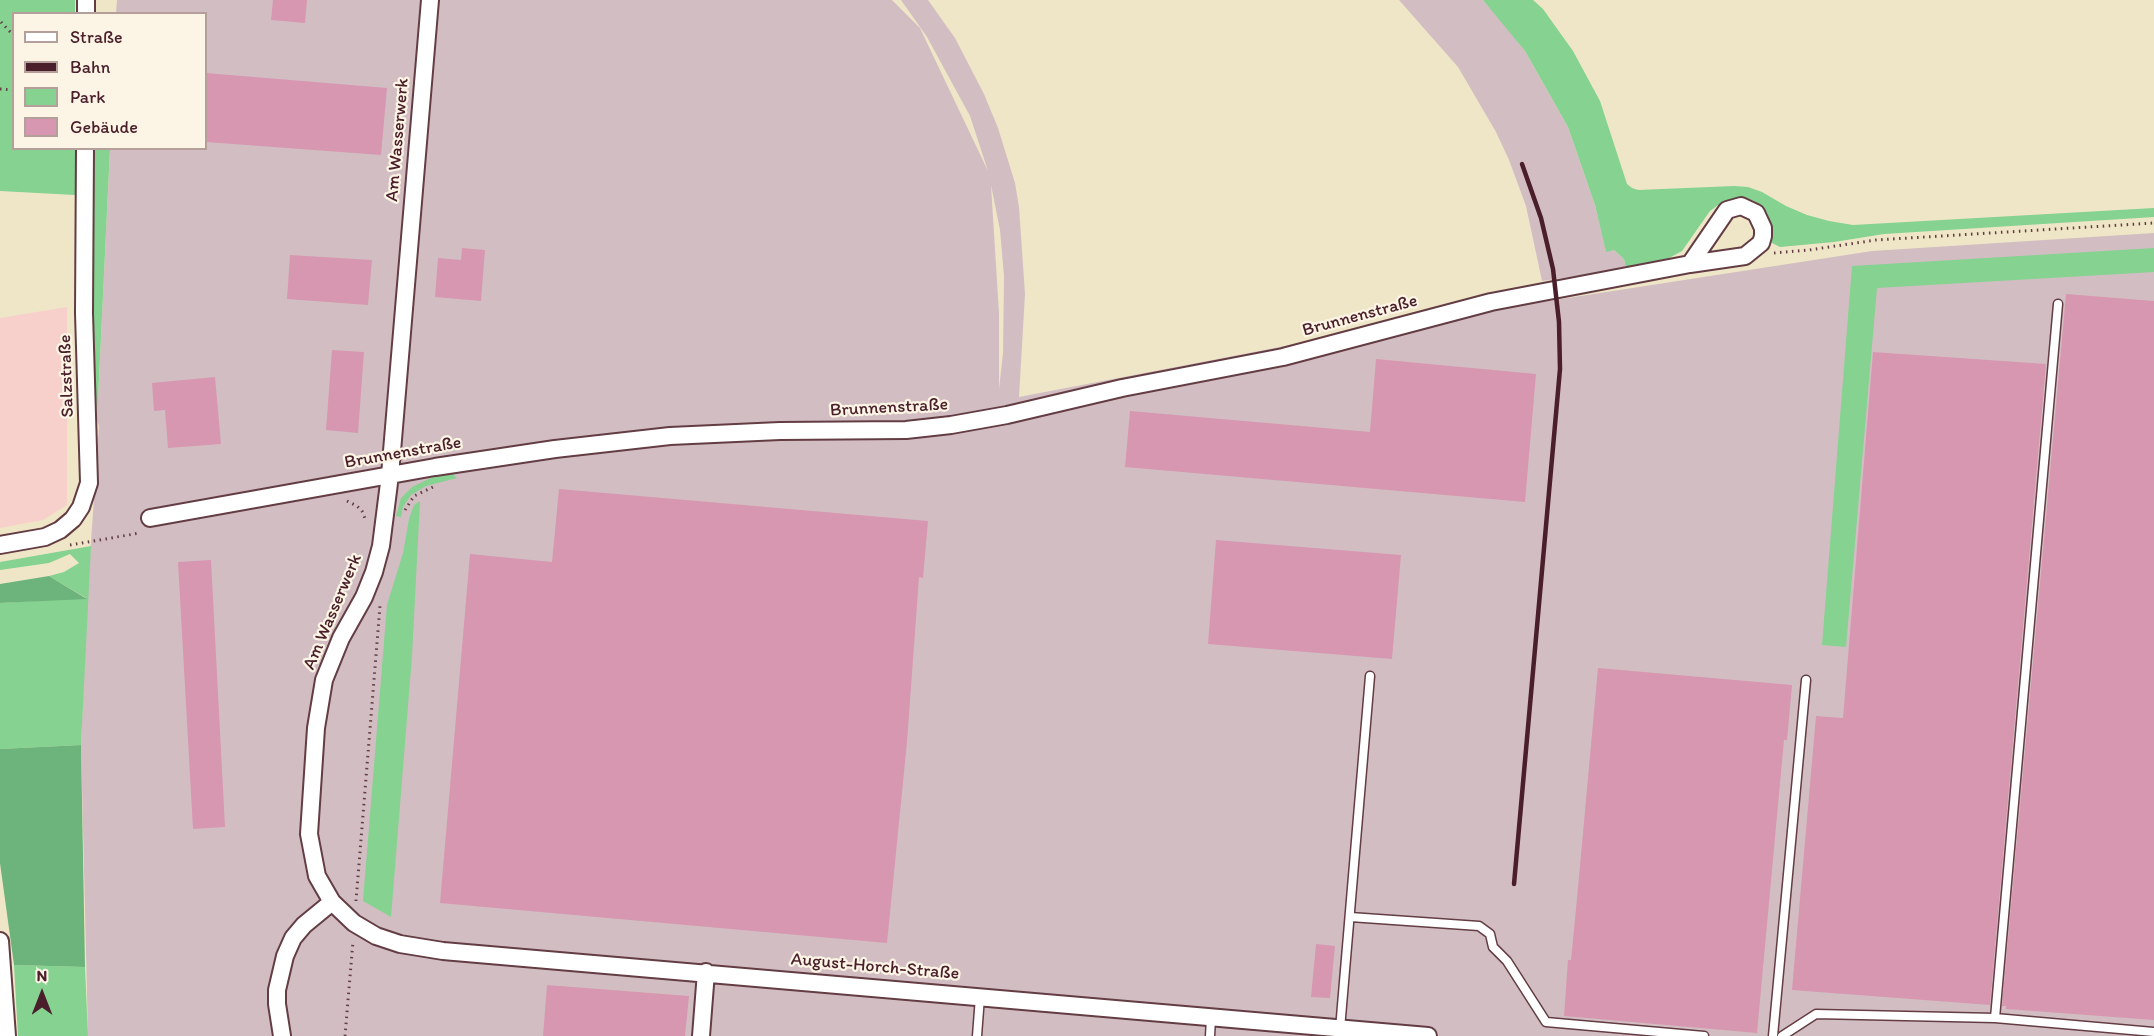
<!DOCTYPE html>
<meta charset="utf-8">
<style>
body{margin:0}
#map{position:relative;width:2154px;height:1036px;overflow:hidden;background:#efe6c8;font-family:Itim,sans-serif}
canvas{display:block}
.legend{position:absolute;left:12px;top:12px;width:195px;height:138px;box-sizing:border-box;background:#fcf5e5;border:2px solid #b59f9b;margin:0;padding:8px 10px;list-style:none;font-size:18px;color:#4a1f2b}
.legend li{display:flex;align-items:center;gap:12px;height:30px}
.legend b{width:30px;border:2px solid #b59f9b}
.north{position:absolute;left:12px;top:964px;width:60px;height:60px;-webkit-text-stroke:4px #fcf5e5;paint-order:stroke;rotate:0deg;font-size:16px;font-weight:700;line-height:24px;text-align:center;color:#4a1f2b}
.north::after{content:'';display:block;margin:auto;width:21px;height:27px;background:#4a1f2b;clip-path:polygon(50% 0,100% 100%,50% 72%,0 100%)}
</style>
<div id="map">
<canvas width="2154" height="1036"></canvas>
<ul class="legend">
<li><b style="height:8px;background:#fff"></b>Straße</li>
<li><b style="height:8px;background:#4a1f2b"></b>Bahn</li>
<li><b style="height:16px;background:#85d291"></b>Park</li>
<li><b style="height:16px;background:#d797b1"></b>Gebäude</li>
</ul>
<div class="north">N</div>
</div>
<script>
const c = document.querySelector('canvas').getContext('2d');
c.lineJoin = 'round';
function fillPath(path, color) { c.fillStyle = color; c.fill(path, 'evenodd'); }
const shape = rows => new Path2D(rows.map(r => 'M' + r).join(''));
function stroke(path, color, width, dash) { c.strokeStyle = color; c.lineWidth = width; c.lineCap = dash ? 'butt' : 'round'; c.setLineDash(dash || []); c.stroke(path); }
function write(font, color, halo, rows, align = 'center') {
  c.font = font + ' Itim,sans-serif'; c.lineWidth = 4.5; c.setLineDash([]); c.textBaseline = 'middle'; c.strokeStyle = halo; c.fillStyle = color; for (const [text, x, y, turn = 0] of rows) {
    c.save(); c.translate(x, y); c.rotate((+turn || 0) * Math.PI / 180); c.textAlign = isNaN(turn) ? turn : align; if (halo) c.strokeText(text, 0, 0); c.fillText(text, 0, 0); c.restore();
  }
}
const built = shape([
 [67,307,67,505,43,520,0,528,0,318]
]);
const industrial = shape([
 [117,0,892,0,920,28,988,171,970,116,927,37,901,0,928,0,955,38,984,94,998,128,1015,183,1019,207,1025,294,1019,397,1301,343,1548,301,1872,251,2154,233,2154,1036,88,1036,81,745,87,599,99,426,97,420,110,149,206,148,206,14,116,13],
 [991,185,1000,230,1004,276,1003,353,999,389,999,313],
 [1399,0,1483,0,1500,19,1525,51,1568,127,1595,205,1606,251,1614,250,1624,259,1626,269,1542,281,1526,206,1509,160,1496,132,1458,67]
]);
const green = shape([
 [0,0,75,0,75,13,14,14,14,148,75,149,75,195,0,191],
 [1483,0,1533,0,1543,9,1573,51,1600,101,1627,184,1632,188,1638,190,1734,186,1748,187,1762,192,1786,206,1807,215,1829,221,1853,225,2154,208,2154,217,1884,234,1834,242,1780,247,1770,242,1771,226,1767,213,1754,201,1739,198,1722,202,1710,211,1682,251,1669,258,1626,269,1624,259,1614,250,1606,252,1595,205,1568,127,1525,51],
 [93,149,110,149,97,420,92,310],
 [2154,248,2154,272,1877,288,1846,647,1822,645,1852,266],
 [451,473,457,478,426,486,411,495,403,507,401,517,396,516,401,498,412,487,435,476],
 [420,501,412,656,391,917,363,901,387,605,403,553,409,519,414,505],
 [91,546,81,745,0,749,0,603,86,598,49,576,64,572,79,563,70,554,49,563,0,570,0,562],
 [14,965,85,967,88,1036,18,1036]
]);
const forest = shape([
 [49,576,87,599,0,603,0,584],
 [81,745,85,967,14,965,0,863,0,749]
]);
const building = shape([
 [273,0,307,0,305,23,271,20],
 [206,73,387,88,381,155,206,142],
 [462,248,485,250,481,301,435,297,438,258,461,260],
 [290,255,372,260,368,305,287,299],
 [2066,294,2154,301,2154,1020,2006,1009,2006,1006,2002,1006],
 [332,350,364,352,358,433,326,430],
 [1873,352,2046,364,1990,1005,1792,990,1816,716,1843,718],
 [1376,359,1536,374,1525,502,1125,467,1130,411,1370,432],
 [215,377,221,444,168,448,165,410,154,411,152,383],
 [559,489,928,521,923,578,919,577,907,742,887,943,440,903,470,554,552,562],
 [1216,540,1401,555,1392,659,1208,644],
 [211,560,225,827,193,829,178,562],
 [1598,668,1792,685,1787,740,1784,740,1757,1033,1564,1016,1568,960,1571,960,1578,888],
 [1316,944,1335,946,1330,998,1311,997],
 [547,985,689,996,685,1036,543,1036]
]);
const path = shape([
 [1,22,14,36],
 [0,89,14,90],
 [1774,253,1809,250,1876,240,2154,223],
 [347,501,357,506,362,511,366,521],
 [405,510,414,496,433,487],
 [70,545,140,533],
 [356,901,380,606],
 [345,1036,353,941]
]);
const service = shape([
 [1350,917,1479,926,1490,934,1493,947,1507,961,1546,1022,1704,1036],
 [1995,1018,2058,304],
 [1340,1029,1370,676],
 [977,1036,980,997],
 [1210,1036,1211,1018],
 [1773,1036,1806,680],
 [1782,1036,1816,1014,1995,1018,2154,1032]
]);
const minor = shape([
 [86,14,86,0],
 [150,518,435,467,555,449,670,436,780,431,906,430,951,425,1007,415,1122,388,1283,357,1491,302,1690,264,1745,256,1761,243,1763,236,1763,228,1756,213,1741,206,1727,210,1690,264],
 [0,545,45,537,60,530,73,519,81,507,89,483,84,313,85,148],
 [332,902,354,923,376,936,400,944,443,951,1428,1036],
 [0,941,7,1036],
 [282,1036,277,1004,277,990,285,956,293,938,304,925,332,902,317,876,309,834,316,728,324,680,341,638,364,597,374,572,381,546,390,475,430,0],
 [701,1036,706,972]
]);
const rail = shape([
 [1514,884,1560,369,1559,322,1553,269,1541,218,1522,164]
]);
const streetNames = [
 ["Am Wasserwerk",398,140,-85],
 ["Brunnenstraße",1360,316,-15],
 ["Salzstraße",67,376,-92],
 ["Brunnenstraße",889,408,-3],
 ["Brunnenstraße",403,453,-10],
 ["Am Wasserwerk",333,612,-67],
 ["August-Horch-Straße",875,967,5]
];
fillPath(built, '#f7d0cb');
fillPath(industrial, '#d2bec2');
fillPath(green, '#85d291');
fillPath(forest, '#6cb47b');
fillPath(building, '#d797b1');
stroke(service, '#633d43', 11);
stroke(minor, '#633d43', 20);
stroke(path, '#633d43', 3, [1.5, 4.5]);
stroke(service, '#fff', 8);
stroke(minor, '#fff', 16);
stroke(rail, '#4a1f2b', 4.5);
write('18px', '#4a1f2b', '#fcf5e5', streetNames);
</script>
